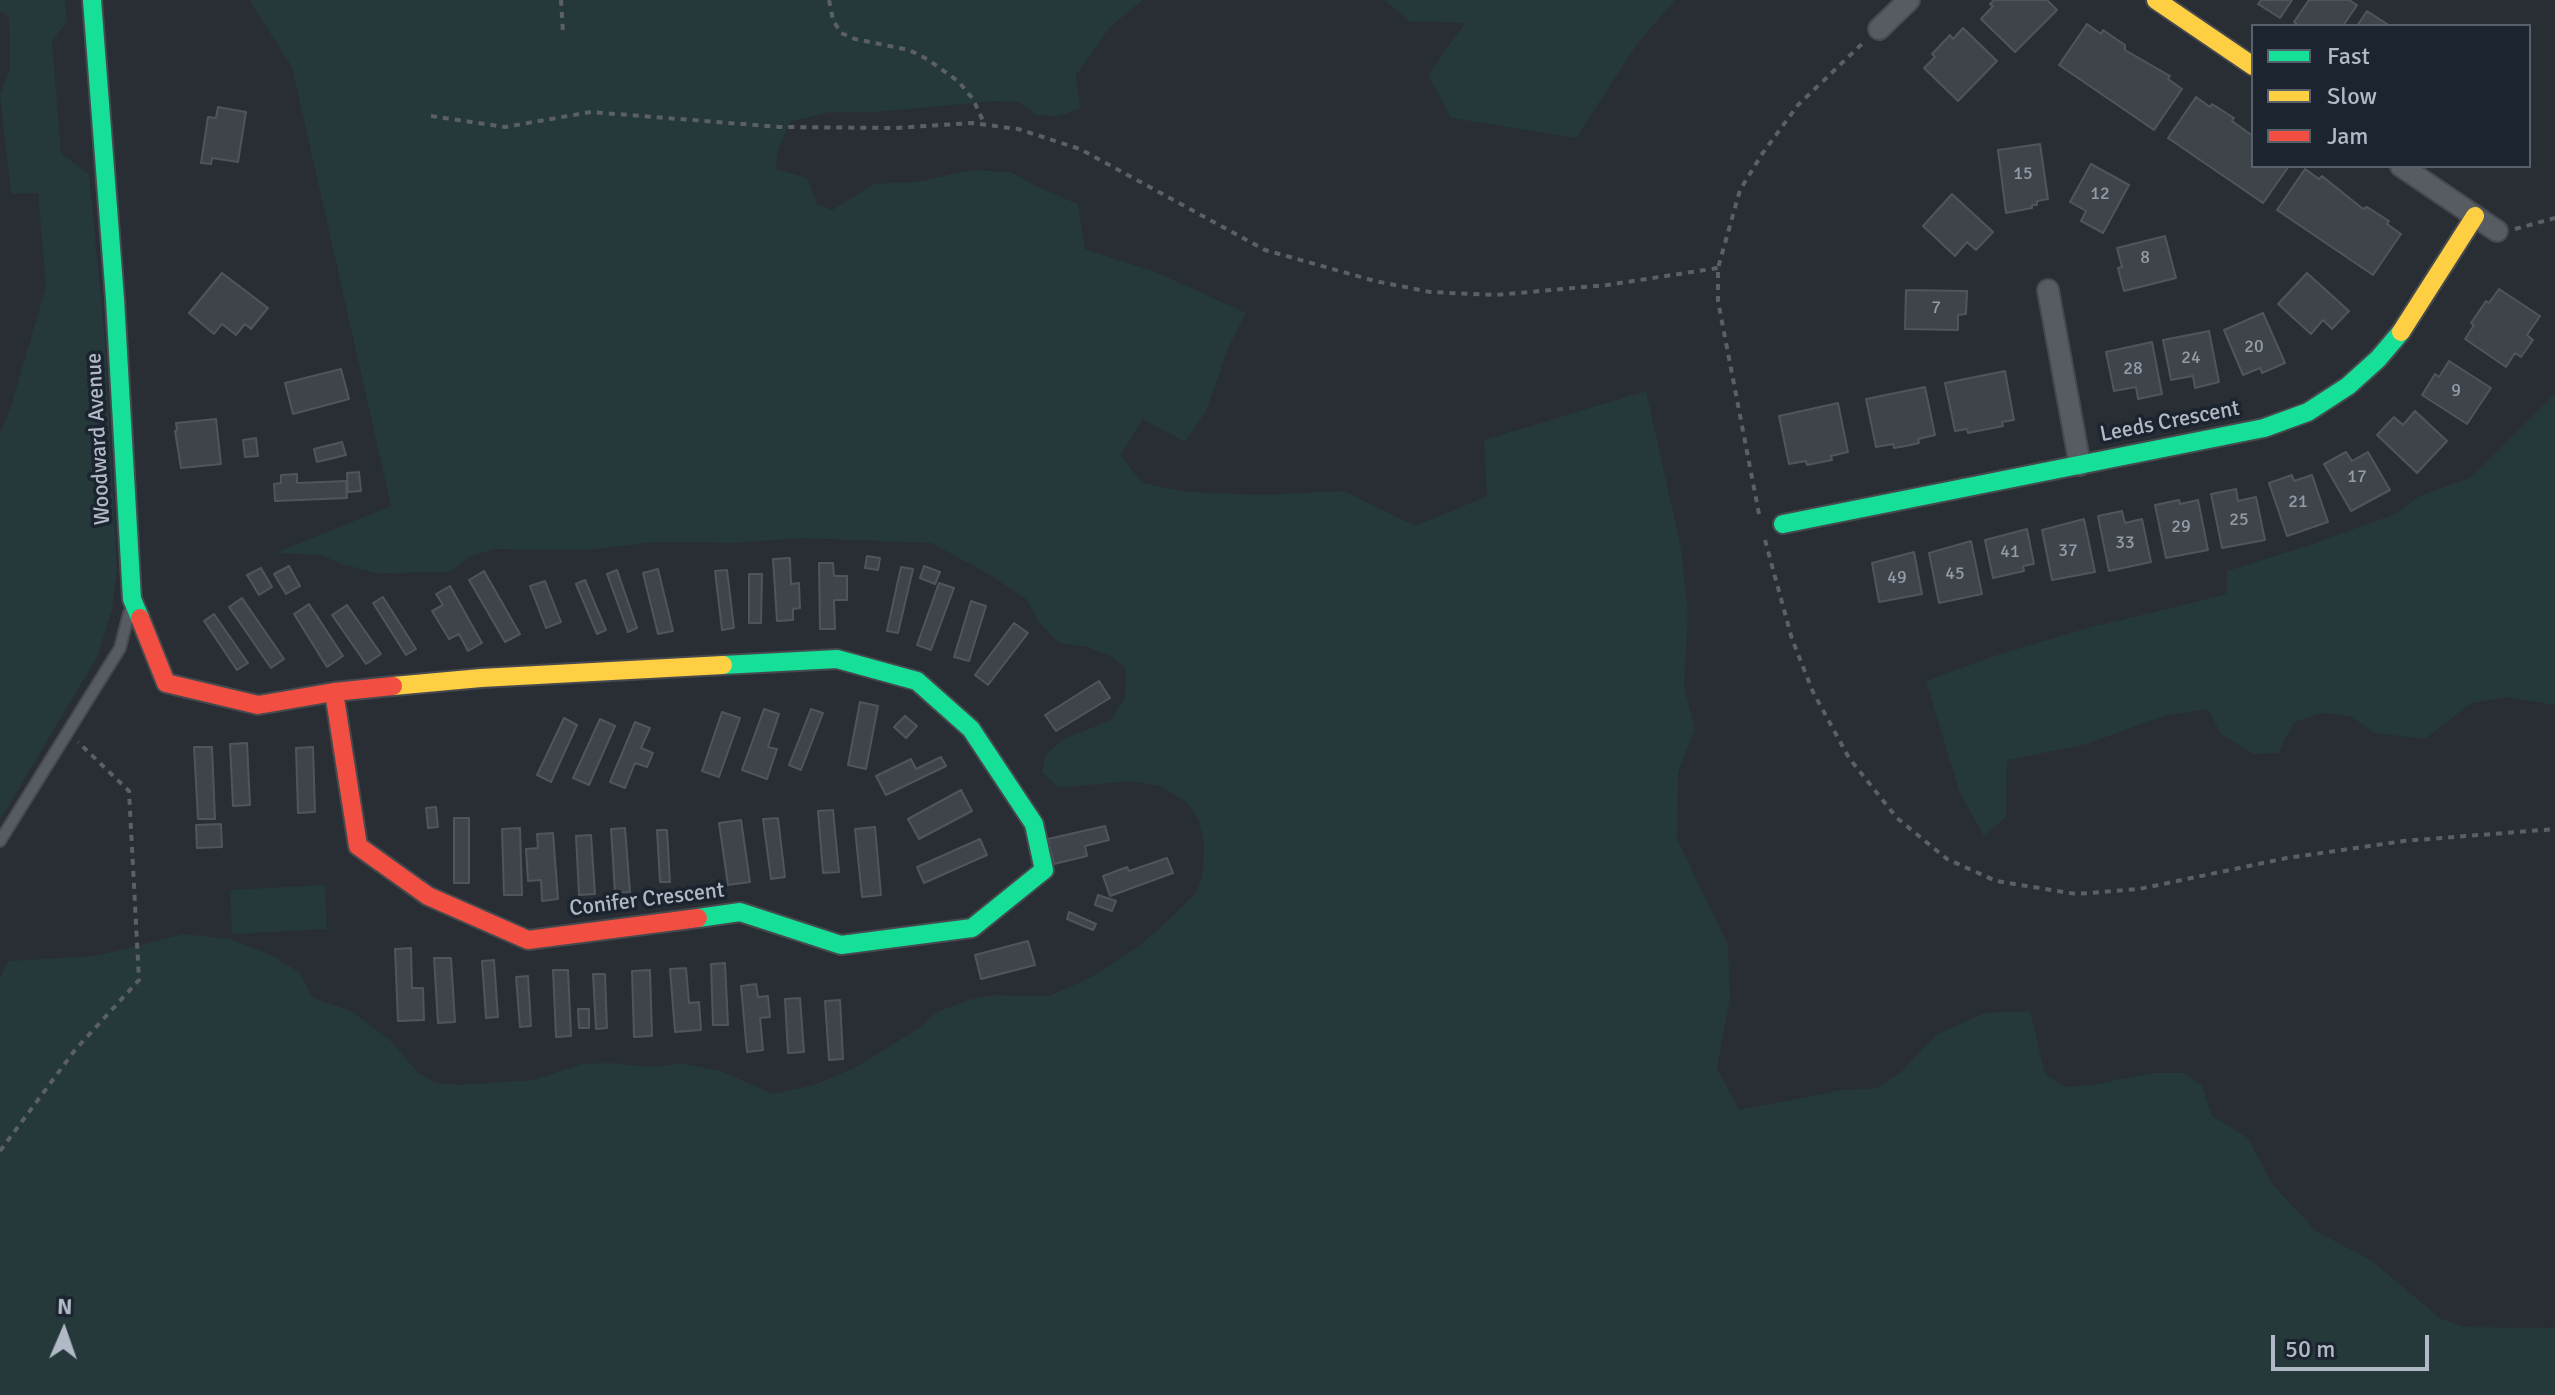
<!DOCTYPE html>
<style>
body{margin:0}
#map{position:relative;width:2555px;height:1395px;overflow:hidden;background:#282e34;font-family:Signika,sans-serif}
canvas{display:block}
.legend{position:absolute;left:2251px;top:24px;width:280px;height:144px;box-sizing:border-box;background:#1b242f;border:2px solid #57606b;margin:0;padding:10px 14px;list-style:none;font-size:24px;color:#b1b9c6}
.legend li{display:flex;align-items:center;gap:16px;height:40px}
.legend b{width:40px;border:2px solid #57606b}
.north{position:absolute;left:24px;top:1291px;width:80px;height:80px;-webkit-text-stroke:6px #1b242f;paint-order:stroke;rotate:2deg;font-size:22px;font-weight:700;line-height:32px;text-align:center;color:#b1b9c6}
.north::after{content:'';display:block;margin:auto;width:28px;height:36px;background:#b1b9c6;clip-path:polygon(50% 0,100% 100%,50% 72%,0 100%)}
.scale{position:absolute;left:2271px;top:1335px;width:158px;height:36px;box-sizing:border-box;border:4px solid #b1b9c6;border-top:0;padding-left:10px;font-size:24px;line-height:28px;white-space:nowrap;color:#b1b9c6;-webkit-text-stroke:6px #1b242f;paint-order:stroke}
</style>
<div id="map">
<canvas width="2555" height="1395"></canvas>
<ul class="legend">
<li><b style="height:10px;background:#16e098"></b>Fast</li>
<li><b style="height:10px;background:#ffcf43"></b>Slow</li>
<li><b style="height:10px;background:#f24e42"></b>Jam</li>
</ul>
<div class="north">N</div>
<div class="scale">50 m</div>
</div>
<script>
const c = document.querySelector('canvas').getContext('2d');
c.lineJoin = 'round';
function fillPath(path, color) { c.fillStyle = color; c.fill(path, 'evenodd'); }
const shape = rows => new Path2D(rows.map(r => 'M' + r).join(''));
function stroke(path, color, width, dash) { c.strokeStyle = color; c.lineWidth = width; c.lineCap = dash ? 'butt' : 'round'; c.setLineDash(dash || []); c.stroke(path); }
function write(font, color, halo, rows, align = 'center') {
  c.font = font + ' Signika,sans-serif'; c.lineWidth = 7; c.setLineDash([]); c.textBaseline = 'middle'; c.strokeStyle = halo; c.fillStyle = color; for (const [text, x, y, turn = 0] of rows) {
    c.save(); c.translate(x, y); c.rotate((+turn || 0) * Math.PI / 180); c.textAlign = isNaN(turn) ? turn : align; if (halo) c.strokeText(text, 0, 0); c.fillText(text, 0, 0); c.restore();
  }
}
const green = shape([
 [0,0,65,0,67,21,52,41,61,154,89,174,105,340,117,570,112,609,98,655,0,820,0,434,12,403,46,287,38,193,11,194,0,95,10,69,9,17,0,11],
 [249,0,1143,0,1110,27,1076,75,1080,109,1058,116,1037,115,1019,102,995,101,876,112,831,112,790,122,778,150,776,169,807,178,817,204,832,210,874,184,917,182,970,170,1011,172,1037,187,1078,204,1085,249,1158,273,1246,313,1229,346,1206,411,1185,442,1143,419,1121,455,1142,483,1186,492,1264,495,1344,491,1415,526,1487,496,1484,440,1646,391,1681,548,1688,615,1684,687,1695,729,1678,773,1677,839,1728,945,1730,998,1717,1068,1739,1110,1842,1090,1877,1088,1902,1071,1936,1035,1984,1013,2030,1011,2045,1074,2066,1087,2092,1085,2152,1073,2184,1073,2202,1086,2212,1116,2248,1138,2272,1184,2316,1231,2372,1261,2441,1319,2464,1327,2555,1328,2555,1395,0,1395,0,977,9,961,96,956,184,934,230,939,271,955,299,972,313,998,351,1011,392,1042,418,1073,436,1083,459,1085,533,1080,583,1064,610,1063,653,1067,679,1063,721,1071,773,1094,814,1085,858,1066,919,1028,937,1012,968,1000,996,995,1049,996,1092,977,1139,946,1174,915,1197,892,1203,872,1204,841,1198,818,1185,801,1160,786,1130,781,1059,788,1042,772,1046,754,1064,739,1111,720,1125,697,1126,669,1109,655,1087,647,1058,642,1039,622,1026,599,987,573,931,543,800,538,736,543,655,542,587,550,496,549,470,556,449,572,399,573,377,573,341,564,321,555,275,553,391,506,292,67],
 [1384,0,1675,0,1637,44,1576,138,1451,118,1428,75,1465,23,1409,21],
 [2555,394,2555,705,2508,697,2471,703,2425,739,2374,733,2351,716,2322,713,2294,722,2278,753,2254,754,2221,734,2208,709,2166,715,2087,744,2007,760,2006,817,1984,836,1959,791,1926,681,1994,656,2084,629,2227,594,2227,571,2310,545,2395,514,2419,496,2472,477],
 [325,885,327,929,232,934,230,890]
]);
const building = shape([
 [1994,0,2047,0,2057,10,2015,52,1981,19,1993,6,1990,4,1994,0],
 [2261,0,2292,0,2280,18,2258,4,2261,0],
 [2309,0,2349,0,2357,5,2343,26,2299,26,2294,22,2309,0],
 [2367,11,2390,26,2357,26,2367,11],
 [2087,24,2101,34,2103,30,2125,45,2125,50,2170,76,2168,79,2182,89,2154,130,2059,65,2087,24],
 [1963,28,1997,61,1958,101,1924,68,1935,57,1932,54,1950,35,1953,39,1963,28],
 [2196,97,2210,107,2212,104,2234,118,2232,121,2253,136,2253,166,2289,166,2263,203,2168,138,2196,97],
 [218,107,246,112,238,162,212,158,211,164,201,163,208,117,216,118,218,107],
 [2040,144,2048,199,2037,201,2037,205,2032,205,2032,208,2006,213,1998,150,2040,144],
 [2091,164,2129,185,2103,233,2081,221,2086,211,2070,202,2091,164],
 [2305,169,2319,179,2322,176,2363,209,2367,207,2389,221,2387,224,2401,234,2373,275,2277,210,2305,169],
 [1952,194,1993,232,1976,250,1967,242,1955,256,1923,226,1952,194],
 [2165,236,2176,278,2124,291,2118,268,2122,267,2117,248,2165,236],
 [222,273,268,308,251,329,245,324,236,335,222,324,214,334,189,313,222,273],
 [2307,273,2349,311,2332,329,2323,320,2311,334,2278,304,2307,273],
 [2499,289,2540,316,2527,335,2533,340,2521,357,2515,353,2506,367,2465,339,2474,325,2471,323,2486,301,2489,303,2499,289],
 [1906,290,1967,291,1966,314,1958,315,1958,330,1905,329,1906,290],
 [2263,313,2285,363,2262,373,2260,368,2243,375,2224,330,2263,313],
 [2209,331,2219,382,2195,388,2193,376,2171,380,2163,340,2209,331],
 [2152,342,2162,394,2138,399,2136,387,2114,391,2106,352,2152,342],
 [2449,361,2491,388,2467,424,2422,395,2435,374,2439,377,2449,361],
 [341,369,349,399,293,414,285,383,341,369],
 [2005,371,2014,420,2002,422,2003,426,1968,433,1967,429,1955,431,1945,383,2005,371],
 [1925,387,1935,435,1918,439,1919,443,1906,446,1894,448,1893,444,1876,447,1866,399,1925,387],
 [1838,403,1848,452,1831,456,1832,460,1807,465,1806,461,1789,464,1779,416,1838,403],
 [2415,411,2447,441,2417,473,2377,435,2394,417,2403,425,2415,411],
 [216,419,221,464,181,468,175,431,177,430,176,423,216,419],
 [256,438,258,456,245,457,243,440,256,438],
 [342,442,346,455,317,462,314,449,342,442],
 [2346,452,2352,461,2368,452,2390,490,2351,511,2324,464,2346,452],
 [359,472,361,491,348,492,347,473,359,472],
 [297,474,297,483,346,481,347,498,275,501,274,484,281,483,281,475,297,474],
 [2292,475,2294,481,2312,475,2328,522,2287,536,2269,483,2292,475],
 [2236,489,2238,501,2256,497,2265,540,2222,548,2211,494,2236,489],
 [2179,500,2180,504,2198,500,2208,550,2166,558,2155,505,2179,500],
 [2122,511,2125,523,2142,519,2151,562,2109,571,2098,516,2122,511],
 [2084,519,2095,572,2052,580,2042,530,2084,519],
 [2027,529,2034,564,2023,566,2024,571,1993,578,1985,540,2027,529],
 [1971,541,1982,594,1939,603,1929,553,1971,541],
 [1914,552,1922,594,1879,602,1872,563,1914,552],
 [867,556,880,558,878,570,865,568,867,556],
 [790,558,791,584,799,583,800,608,793,609,793,620,777,621,773,559,790,558],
 [819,563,833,563,834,576,847,576,847,600,834,600,835,629,820,629,819,563],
 [289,566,300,586,286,594,274,574,289,566],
 [924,566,940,572,935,584,920,578,924,566],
 [901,567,913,569,898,633,887,631,901,567],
 [261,568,272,587,259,595,247,575,261,568],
 [658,569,673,631,658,634,643,573,658,569],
 [617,570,637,628,628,632,607,574,617,570],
 [727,570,734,628,722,630,715,571,727,570],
 [484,571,520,634,505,642,469,580,484,571],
 [749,574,762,574,761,623,749,623,749,574],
 [585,580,606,630,597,634,576,584,585,580],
 [545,581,561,622,546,628,530,586,545,581],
 [939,583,954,588,931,650,917,645,939,583],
 [450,586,482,643,468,651,459,634,449,639,432,611,443,605,436,594,450,586],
 [383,597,416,649,406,655,373,603,383,597],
 [242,598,284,659,271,668,229,607,242,598],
 [971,601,986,606,969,661,954,657,971,601],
 [309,604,343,656,327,667,294,614,309,604],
 [347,605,381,654,366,664,332,615,347,605],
 [214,614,248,663,237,670,204,621,214,614],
 [1014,623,1028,633,988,685,975,675,1014,623],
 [1099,681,1110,698,1056,731,1045,715,1099,681],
 [860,702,878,706,866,769,848,765,860,702],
 [764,709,779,714,768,747,777,749,767,779,742,770,764,709],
 [811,709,823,713,801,770,789,765,811,709],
 [722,712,740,718,719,777,702,771,722,712],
 [905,716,917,726,906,738,894,727,905,716],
 [564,718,577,725,551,782,537,775,564,718],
 [600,719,615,726,589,785,573,778,600,719],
 [635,722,650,728,641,748,653,753,647,767,635,763,625,788,610,782,635,722],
 [247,743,250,805,233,806,230,744,247,743],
 [194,747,212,747,215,819,198,819,194,747],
 [313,747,315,812,298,813,296,748,313,747],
 [941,757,946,766,886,795,876,776,911,759,916,769,941,757],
 [961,790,972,811,919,839,908,819,961,790],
 [436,807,438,827,428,828,426,808,436,807],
 [833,810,839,872,823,873,818,811,833,810],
 [454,818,469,818,469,883,454,883,454,818],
 [778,818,785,877,771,879,763,819,778,818],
 [741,820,750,882,728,885,719,823,741,820],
 [221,824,222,847,197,848,196,825,221,824],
 [1105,826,1109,840,1085,846,1087,856,1054,864,1048,839,1105,826],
 [875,827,881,895,862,897,855,829,875,827],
 [520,828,522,895,504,895,502,829,520,828],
 [625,828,630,892,615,893,611,829,625,828],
 [657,830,667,830,670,882,660,882,657,830],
 [553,833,558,899,542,901,541,880,528,881,526,849,538,848,537,834,553,833],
 [591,835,595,894,579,895,576,836,591,835],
 [980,839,987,855,924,883,917,867,980,839],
 [1167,858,1173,873,1110,896,1103,876,1127,867,1129,871,1167,858],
 [1098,895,1116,901,1112,911,1095,905,1098,895],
 [1069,912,1096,924,1093,930,1067,919,1069,912],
 [1028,941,1035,965,981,979,975,955,1028,941],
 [411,948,412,988,423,988,424,1020,398,1021,395,949,411,948],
 [434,958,451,958,455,1022,438,1023,434,958],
 [494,960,498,1017,486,1018,482,961,494,960],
 [725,963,728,1025,713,1025,711,964,725,963],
 [686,968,689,1003,699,1002,701,1030,675,1032,670,969,686,968],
 [553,970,568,970,571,1036,556,1037,553,970],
 [650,970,652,1036,634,1037,632,971,650,970],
 [593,974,605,974,607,1028,596,1029,593,974],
 [528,976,531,1026,520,1027,516,977,528,976],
 [756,984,758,997,768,996,770,1017,760,1018,763,1050,747,1052,741,986,756,984],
 [800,998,804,1052,788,1053,785,999,800,998],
 [840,1000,843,1059,829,1060,825,1001,840,1000],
 [578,1009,589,1009,589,1028,579,1028,578,1009]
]);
const path = shape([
 [561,0,563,33],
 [829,0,833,20,841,33,855,39,909,50,927,59,958,81,973,99,984,123],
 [431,116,505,127,591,112,780,127,895,128,972,123,1018,129,1080,149,1265,250,1375,281,1430,292,1496,295,1607,285,1718,268],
 [2515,229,2555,218],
 [1759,514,1718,301,1718,268,1740,190,1762,154,1798,105,1865,41],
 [1765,540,1792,639,1813,692,1849,758,1897,818,1947,859,1996,881,2076,894,2139,889,2287,858,2404,841,2555,829],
 [0,1151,75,1050,139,980,129,791,78,742]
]);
const lane = shape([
 [0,841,120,648,129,613]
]);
const street = shape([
 [1879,29,1909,0],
 [2401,166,2497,231],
 [2048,290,2080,465]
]);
const fast = shape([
 [92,0,115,299,132,599,140,618],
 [1783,524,2264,428,2308,412,2348,386,2378,359,2401,332],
 [698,918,740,912,841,945,972,928,1044,870,1034,824,971,729,917,681,837,659,723,665]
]);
const slow = shape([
 [2156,0,2253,66],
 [2401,332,2475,216],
 [393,686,481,678,723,665]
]);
const jam = shape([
 [140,618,166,683,258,705,334,692,393,686],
 [334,692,358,846,428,896,528,940,698,918]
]);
const numberNames = [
 ["15",2023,174],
 ["12",2100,194],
 ["8",2145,258],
 ["7",1936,308],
 ["20",2254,347],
 ["24",2191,358],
 ["28",2133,369],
 ["9",2456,391],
 ["17",2357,477],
 ["21",2298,502],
 ["25",2239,520],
 ["29",2181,527],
 ["33",2125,543],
 ["37",2068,551],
 ["41",2010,552],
 ["45",1955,574],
 ["49",1897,578]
];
const streetNames = [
 ["Leeds Crescent",2170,422,-11],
 ["Woodward Avenue",99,439,-93],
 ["Conifer Crescent",647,900,-7]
];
fillPath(green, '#25383a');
fillPath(building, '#3f444a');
stroke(building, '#50555c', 2);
stroke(lane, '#464a4f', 14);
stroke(street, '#464a4f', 24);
stroke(fast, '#464a4f', 22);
stroke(slow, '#464a4f', 22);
stroke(jam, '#464a4f', 22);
stroke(path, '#5b6066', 4, [6, 6]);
stroke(lane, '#575c63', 10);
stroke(street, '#575c63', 20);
stroke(fast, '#16e098', 18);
stroke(slow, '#ffcf43', 18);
stroke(jam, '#f24e42', 18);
write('18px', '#949ca7', null, numberNames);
write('22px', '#b1b9c6', '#1b242f', streetNames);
</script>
